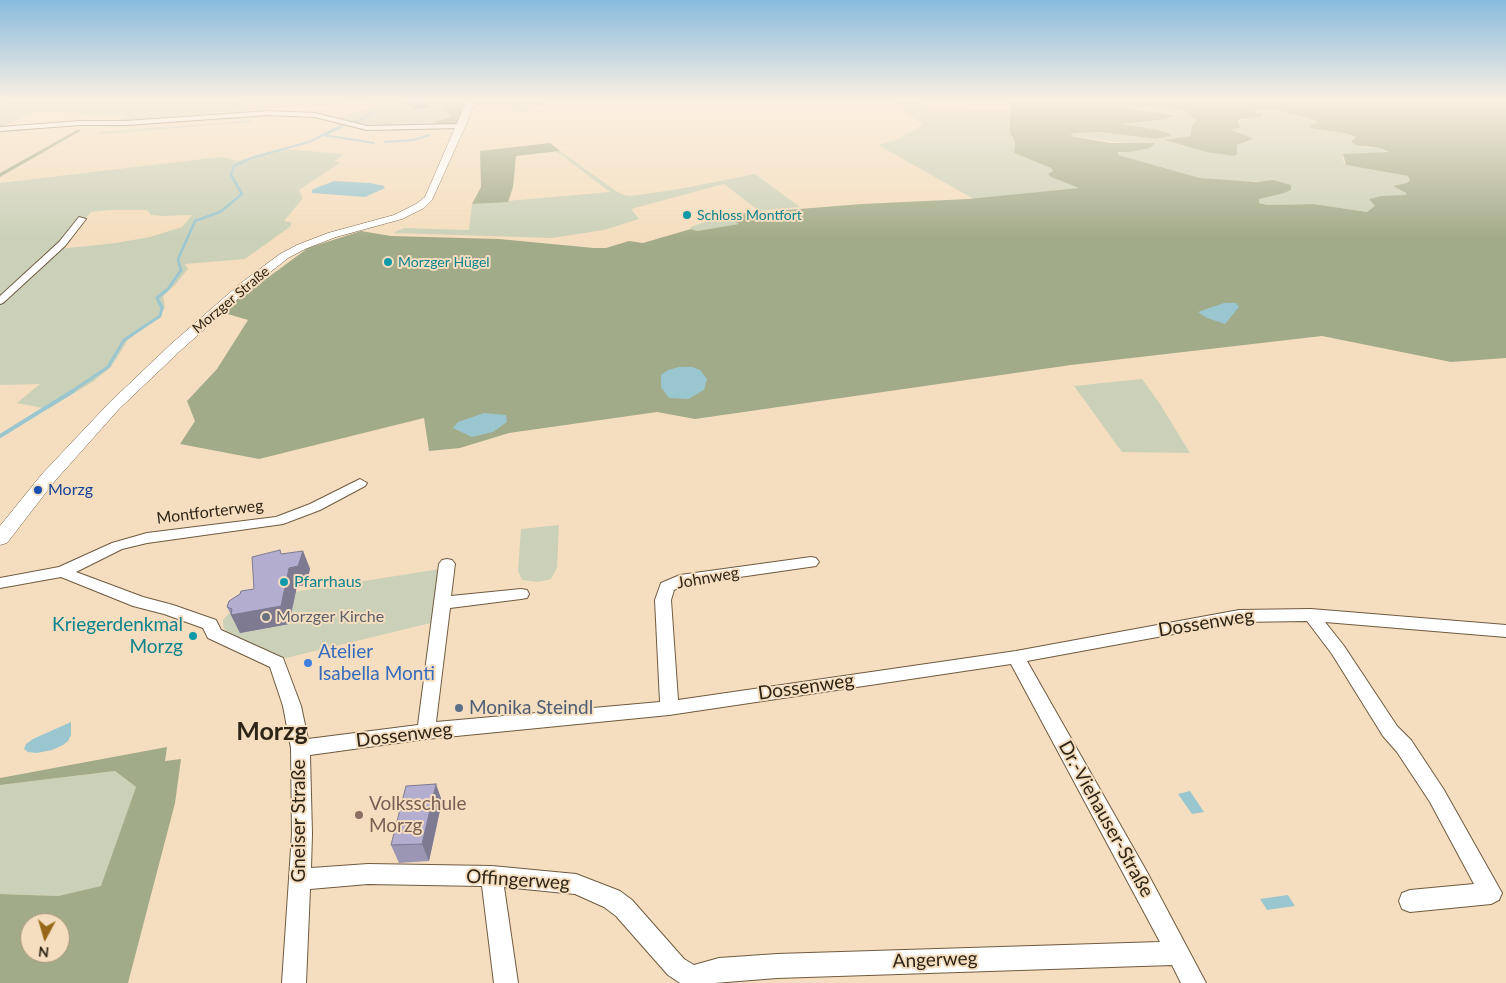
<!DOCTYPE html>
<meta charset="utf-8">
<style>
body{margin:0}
#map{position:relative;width:1506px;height:983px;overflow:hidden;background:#f5debf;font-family:Lato,sans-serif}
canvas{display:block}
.north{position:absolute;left:20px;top:913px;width:50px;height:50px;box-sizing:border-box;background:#f5debf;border:1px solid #a5947d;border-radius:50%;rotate:186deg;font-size:14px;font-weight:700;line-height:20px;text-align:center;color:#2e2519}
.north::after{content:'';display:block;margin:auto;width:18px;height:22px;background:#966817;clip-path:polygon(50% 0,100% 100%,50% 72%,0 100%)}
</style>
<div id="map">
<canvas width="1506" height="983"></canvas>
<div class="north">N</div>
</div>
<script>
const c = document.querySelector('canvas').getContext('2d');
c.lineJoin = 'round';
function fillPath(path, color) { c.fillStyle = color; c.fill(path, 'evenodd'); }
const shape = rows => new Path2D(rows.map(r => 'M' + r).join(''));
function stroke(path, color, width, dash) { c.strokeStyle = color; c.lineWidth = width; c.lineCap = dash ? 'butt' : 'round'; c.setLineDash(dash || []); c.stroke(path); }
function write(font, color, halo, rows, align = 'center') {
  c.font = font + ' Lato,sans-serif'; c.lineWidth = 4; c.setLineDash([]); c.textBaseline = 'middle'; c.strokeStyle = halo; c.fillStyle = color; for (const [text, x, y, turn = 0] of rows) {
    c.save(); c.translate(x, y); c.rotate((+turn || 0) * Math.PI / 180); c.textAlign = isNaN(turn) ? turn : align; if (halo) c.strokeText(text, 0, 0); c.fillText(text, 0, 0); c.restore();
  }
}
const green = shape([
 [0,100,17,101,466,100,457,124,371,126,336,118,368,108,367,107,368,102,152,117,149,121,114,122,126,116,36,112,0,127],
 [473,100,554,100,526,112,479,107,470,110],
 [888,100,921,100,927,107,1009,110,1010,133,1015,141,1014,153,1051,168,1053,171,1080,188,974,199,878,145,896,140,923,125],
 [1125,107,1155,106,1182,110,1198,120,1192,125,1190,136,1165,141,1206,152,1236,150,1237,145,1251,140,1252,138,1231,131,1241,126,1236,121,1256,118,1263,114,1255,112,1254,110,1272,109,1316,120,1318,122,1311,128,1345,133,1356,137,1355,139,1363,147,1380,148,1389,153,1343,154,1343,161,1346,165,1408,176,1410,180,1407,183,1394,186,1406,193,1406,195,1370,200,1376,206,1367,212,1314,204,1267,205,1259,203,1258,199,1272,181,1229,181,1200,178,1117,155,1118,152,1130,152,1126,143,1070,136,1070,134,1074,133,1100,132,1156,139,1172,135,1158,130,1119,124,1160,120,1172,115,1123,108],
 [255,114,292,115,104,128,110,125],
 [254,120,252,122,100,134,100,132],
 [281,149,344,154,334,162,341,162,299,190,303,198,284,221,291,222,291,226,245,259,185,264,188,269,175,285,163,296,165,307,161,315,128,340,111,367,94,381,48,409,17,403,40,384,0,385,0,183,220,157,238,161],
 [110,210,147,210,151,215,162,216,192,215,182,227,150,237,116,243,59,249,91,212],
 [556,151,560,151,616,191,624,195,631,196,679,189,755,174,800,207,759,211,724,184,631,209,639,219,604,230,552,238,393,233,404,228,469,230,472,204,610,192],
 [724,216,740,224,697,231,691,229,690,227],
 [1142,379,1160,404,1190,453,1122,452,1074,386],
 [559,525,557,568,551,579,538,582,522,580,518,571,521,529],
 [440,569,435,622,286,658,233,636,225,630,223,625,223,620,228,614,281,594],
 [115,771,136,787,102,886,58,896,0,894,0,785]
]);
const forest = shape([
 [458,100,466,100,457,124,434,126,436,121,452,117,446,111,440,111,449,109,443,105],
 [1010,100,1506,100,1506,358,1451,362,1322,336,1071,365,695,419,657,412,509,433,460,448,429,451,424,418,259,459,180,444,195,421,187,401,217,369,248,320,221,312,308,248,361,231,391,236,499,239,594,248,606,248,629,241,643,243,691,229,697,231,739,224,724,216,736,214,862,204,968,199,1079,188,1051,177,1048,174,1053,171,1051,168,1014,153,1015,141,1010,133],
 [1125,107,1155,106,1182,110,1197,120,1192,125,1190,136,1164,140,1206,152,1234,156,1237,154,1237,145,1251,140,1252,138,1231,130,1241,127,1237,121,1240,119,1261,117,1263,114,1255,112,1255,110,1272,109,1316,120,1318,122,1310,126,1311,128,1345,133,1356,137,1351,142,1356,145,1380,148,1389,152,1343,154,1346,165,1408,176,1410,180,1407,183,1393,186,1406,193,1406,195,1381,196,1369,199,1375,206,1367,212,1314,204,1267,205,1259,203,1259,199,1284,193,1291,190,1291,185,1273,180,1256,182,1200,178,1118,155,1118,152,1130,152,1150,148,1154,144,1153,143,1111,143,1070,136,1074,133,1100,132,1156,139,1173,135,1158,130,1121,124,1160,120,1174,116,1172,115,1124,108],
 [77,130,82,130,0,177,0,173],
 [550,143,560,151,516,156,513,187,508,202,472,204,481,187,480,151],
 [167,747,165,761,181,759,175,803,128,983,0,983,0,894,58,896,101,886,136,787,115,771,0,785,0,778],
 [30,923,60,923,60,953,30,953]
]);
const water = shape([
 [334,181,370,183,384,186,385,188,365,197,312,193,312,190,316,188],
 [1224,303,1236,303,1239,307,1225,324,1207,318,1198,312],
 [679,367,692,367,700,370,707,379,704,390,688,399,669,398,661,387,661,375,668,370],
 [484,413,506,415,507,422,493,432,472,437,453,428,458,422],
 [71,722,71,735,68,741,63,745,52,750,37,753,28,752,24,749,26,744,33,739],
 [1190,791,1204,812,1192,814,1178,794],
 [1288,895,1295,906,1267,910,1260,899]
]);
const streamFar3 = shape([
 [385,142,413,140,429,135],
 [232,176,231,174,234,166,254,157,309,142,323,135,374,143]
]);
const streamFar2 = shape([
 [181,271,178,259,195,221,220,212,242,194,231,175]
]);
const streamFar1 = shape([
 [71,392,108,367,124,340,160,316,162,308,157,298,168,289,181,270]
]);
const stream = shape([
 [0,436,73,391]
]);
const canal = shape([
 [379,106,384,107,356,124,351,123,379,106],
 [342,124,344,127,325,136,320,135,342,124]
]);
const minor = shape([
 [268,111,315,113,367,126,461,124,464,126,461,128,367,130,315,117,268,115,126,125,80,125,0,131,0,127,80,121,126,121,268,111],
 [79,217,86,219,65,246,3,303,0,304,0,296,59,242,79,217],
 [360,479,367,483,365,486,320,510,283,524,147,543,122,549,76,572,143,597,173,605,216,620,221,630,283,658,301,706,308,739,418,725,439,564,442,560,447,559,452,560,455,564,451,596,521,589,527,590,529,594,527,598,521,599,450,608,436,722,660,702,655,600,661,583,680,575,811,557,816,558,819,562,816,566,684,585,674,590,671,600,678,700,1016,651,1239,610,1311,609,1506,625,1506,637,1325,622,1344,646,1397,726,1411,740,1444,790,1502,893,1499,900,1491,904,1410,912,1402,909,1399,901,1402,893,1410,890,1474,884,1430,802,1397,752,1383,736,1332,654,1307,621,1239,622,1027,661,1147,872,1206,983,1181,983,1172,965,777,978,714,983,680,983,668,975,616,916,604,907,575,894,504,887,518,983,494,983,482,886,368,884,310,889,306,983,282,983,292,834,291,748,283,706,270,667,208,638,203,628,164,614,133,606,61,577,0,588,0,578,59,567,112,543,147,533,276,517,310,504,360,479],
 [1011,664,1160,942,777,954,719,958,694,965,684,959,632,900,620,891,576,874,492,866,368,864,311,868,312,834,310,755,426,739,669,715,1011,664]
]);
const tertiary = shape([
 [467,100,475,100,468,120,432,200,424,208,402,219,336,237,305,249,288,258,249,289,180,351,119,409,54,482,7,543,0,545,0,526,42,474,109,403,170,345,241,283,280,254,297,245,328,233,394,215,416,204,425,197,467,100]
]);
const wall = shape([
 [403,100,428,100,429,107,414,109],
 [303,551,310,569,306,585,297,586,289,624,240,633,227,607,240,594,254,589,281,554],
 [442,801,429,861,399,863,391,845]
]);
const shadedWall = shape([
 [418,100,428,100,429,107,414,109,412,101],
 [303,551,310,569,306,585,297,586,289,624,240,633,231,615,289,568],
 [436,784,442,801,429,861,422,844]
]);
const building = shape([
 [280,550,281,554,303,551,298,566,289,568,281,606,231,615,232,609,227,607,229,601,240,594,241,591,254,589,252,557,280,550],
 [436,784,422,844,391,845,406,786,436,784]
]);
const markers = [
 [687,215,5,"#0f9aa8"],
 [388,262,5,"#0f9aa8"],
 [38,490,5,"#1a4fb4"],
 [284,582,5,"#0f9aa8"],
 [266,617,5,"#6b7280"],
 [193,636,5,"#0f9aa8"],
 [308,663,5,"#3f7fe0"],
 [459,708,5,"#5c6f8a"],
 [359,815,5,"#8d6e63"]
];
const farCulturenames = [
 ["Schloss Montfort",697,215],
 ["Morzger Hügel",398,262]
];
const farStreetnames = [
 ["Morzger Straße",231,300,-40]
];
const transitNames = [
 ["Morzg",48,490]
];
const streetNames = [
 ["Montforterweg",210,512,-7],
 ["Johnweg",708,578,-10]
];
const cultureNames = [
 ["Pfarrhaus",294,582]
];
const worshipNames = [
 ["Morzger Kirche",276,617]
];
const nearStreetnames = [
 ["Dossenweg",1206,623,-9],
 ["Dossenweg",806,687,-8],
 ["Dossenweg",404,735,-7],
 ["Dr.-Viehauser-Straße",1106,819,61],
 ["Gneiser Straße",299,821,-90],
 ["Offingerweg",518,880,4],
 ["Angerweg",935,960,-2]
];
const nearCulturenames = [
 ["Kriegerdenkmal",183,625],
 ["Morzg",183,647]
];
const nearShopnames = [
 ["Atelier",318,652],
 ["Isabella Monti",318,674]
];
const nearServicenames = [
 ["Monika Steindl",469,708]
];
const nearEducationnames = [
 ["Volksschule",369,804],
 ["Morzg",369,826]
];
const nearDistrictnames = [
 ["Morzg",272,732]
];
fillPath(green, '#cbd1b9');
fillPath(forest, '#a2ab89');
fillPath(water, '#9ac6d0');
stroke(streamFar3, '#9ac6d0', 2);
stroke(streamFar2, '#9ac6d0', 2.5);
stroke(streamFar1, '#9ac6d0', 3);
stroke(stream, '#9ac6d0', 4);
fillPath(canal, '#9ac6d0');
stroke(minor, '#6f5b40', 2);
stroke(tertiary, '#6f5b40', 1);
fillPath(minor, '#fff');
fillPath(tertiary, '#fff');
fillPath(wall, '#9a96b3');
fillPath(shadedWall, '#7d7a92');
fillPath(building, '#b3aed0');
stroke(building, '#7d7a92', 1);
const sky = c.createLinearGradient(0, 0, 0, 238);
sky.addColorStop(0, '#89bbde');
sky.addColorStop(0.42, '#faf0e2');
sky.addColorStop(1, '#faf0e200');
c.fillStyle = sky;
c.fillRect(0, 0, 1506, 238);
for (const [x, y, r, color] of markers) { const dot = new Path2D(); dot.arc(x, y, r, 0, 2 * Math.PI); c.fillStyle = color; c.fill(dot); stroke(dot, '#f5debf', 2); }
write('14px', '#0d838f', '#f5debf', farCulturenames, 'left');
write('14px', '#2e2519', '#f5debf', farStreetnames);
write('16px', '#164399', '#f5debf', transitNames, 'left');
write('16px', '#2e2519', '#f5debf', streetNames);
write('16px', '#0d838f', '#f5debf', cultureNames, 'left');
write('16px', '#5b616d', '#f5debf', worshipNames, 'left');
write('19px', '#2e2519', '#f5debf', nearStreetnames);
write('19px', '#0d838f', '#f5debf', nearCulturenames, 'right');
write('19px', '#366cbe', '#f5debf', nearShopnames, 'left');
write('19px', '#4e5e75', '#f5debf', nearServicenames, 'left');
write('19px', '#785e54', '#f5debf', nearEducationnames, 'left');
write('bold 25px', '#2e2519', '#f5debf', nearDistrictnames);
</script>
